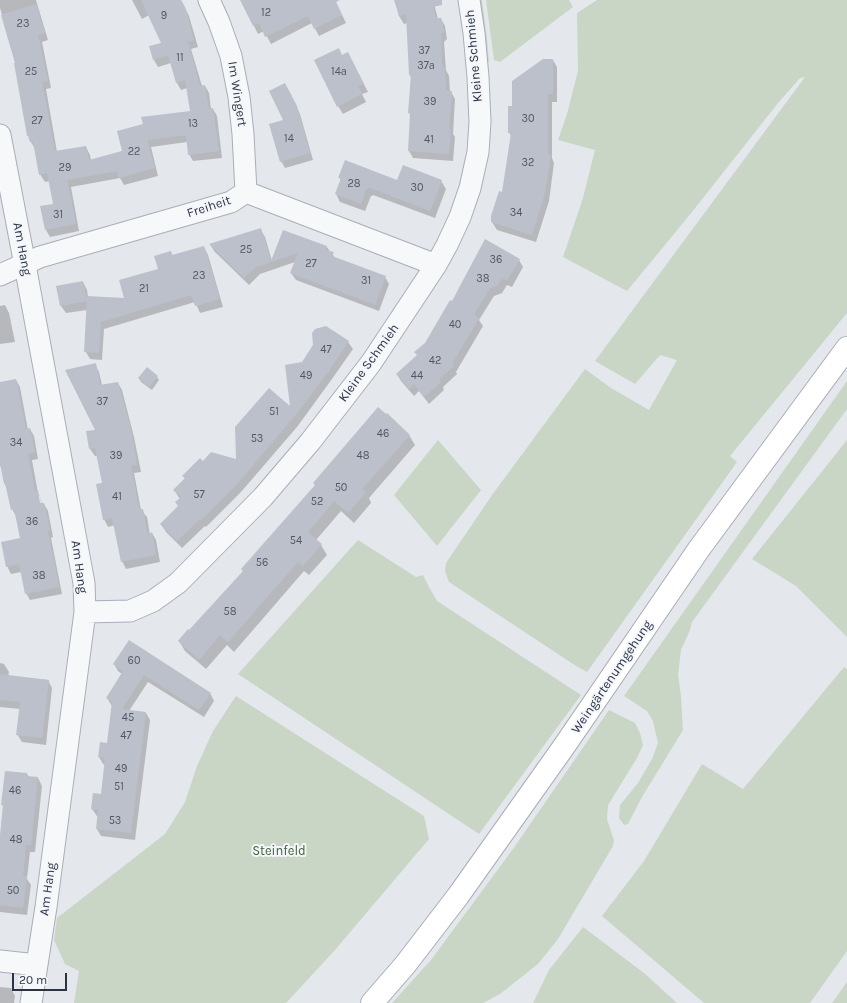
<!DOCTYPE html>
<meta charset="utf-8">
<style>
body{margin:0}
#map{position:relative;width:847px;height:1003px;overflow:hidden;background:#e4e7ec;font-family:Karla,sans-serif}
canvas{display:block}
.scale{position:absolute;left:12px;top:973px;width:55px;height:18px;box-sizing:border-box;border:2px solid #2b3445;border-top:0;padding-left:5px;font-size:12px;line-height:14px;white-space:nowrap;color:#2b3445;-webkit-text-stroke:3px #f4f6f9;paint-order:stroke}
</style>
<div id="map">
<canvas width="847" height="1003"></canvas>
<div class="scale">20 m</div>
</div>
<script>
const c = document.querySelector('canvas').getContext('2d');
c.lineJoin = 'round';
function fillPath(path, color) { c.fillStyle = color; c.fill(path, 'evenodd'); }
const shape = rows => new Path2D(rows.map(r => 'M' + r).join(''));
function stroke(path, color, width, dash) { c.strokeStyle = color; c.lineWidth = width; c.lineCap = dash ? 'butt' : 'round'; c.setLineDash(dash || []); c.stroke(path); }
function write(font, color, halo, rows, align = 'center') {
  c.font = font + ' Karla,sans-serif'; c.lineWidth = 4; c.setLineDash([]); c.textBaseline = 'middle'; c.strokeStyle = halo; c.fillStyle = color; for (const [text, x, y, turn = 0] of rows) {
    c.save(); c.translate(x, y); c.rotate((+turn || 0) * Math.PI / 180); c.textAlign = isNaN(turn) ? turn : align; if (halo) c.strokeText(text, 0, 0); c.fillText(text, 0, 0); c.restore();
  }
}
const green = shape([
 [477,0,482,0,487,39,489,62,484,61],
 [486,0,569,0,573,7,500,62,494,60],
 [597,0,847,0,847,313,730,456,737,462,587,672,576,666,449,582,445,571,446,563,492,495,585,369,611,388,649,410,677,360,660,355,635,384,595,361,805,77,800,78,778,103,692,212,627,291,563,257,583,198,595,150,558,140,567,114,578,71,577,13],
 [847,381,847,409,692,622,690,630,681,650,678,675,681,696,683,730,642,797,628,824,624,825,619,818,620,805,638,783,652,759,658,743,653,721,647,711,624,696],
 [438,440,481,490,437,546,394,495],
 [847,440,847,637,796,586,752,559],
 [358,540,416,577,423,575,429,587,437,601,581,695,479,834,238,674],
 [844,667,847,669,847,951,810,1003,704,1003,602,916,644,861,702,764,743,789],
 [236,696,424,816,429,839,335,950,286,1003,74,1003,79,971,65,964,54,940,57,918,165,834,185,802,197,766,213,731],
 [609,710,635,723,640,733,643,745,637,758,608,805,607,819,614,840,613,846,558,939,538,964,500,994,483,1003,392,1003,431,960,513,849],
 [583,927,644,973,677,1003,533,1003,549,970],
 [847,982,847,1003,832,1003]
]);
const shadow = shape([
 [0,0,36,0,48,40,42,42,51,88,46,89,57,152,86,147,90,155,91,160,123,151,191,112,187,88,181,90,177,83,171,63,158,67,154,60,163,43,149,15,142,19,132,0,181,0,189,16,198,47,191,49,202,86,205,86,209,93,211,109,213,109,217,116,222,158,193,161,189,154,187,142,151,147,158,176,124,185,120,178,71,187,79,231,50,237,46,230,54,205,50,181,45,182,40,174,35,149,31,142,17,63,0,8],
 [249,0,335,0,346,23,319,36,312,23,271,44,264,31,258,34,254,26,243,3],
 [395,0,433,0,438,19,441,19,445,26,447,39,444,42,446,70,449,76,450,92,451,92,455,99,453,134,455,137,453,161,413,158,409,151,411,116,409,113,411,78,410,75,407,23,404,24,399,16],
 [342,56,352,61,368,92,362,94,366,102,343,114,338,106],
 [553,60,557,67,557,102,552,102,552,158,554,163,549,201,536,242,497,230,492,222,503,193,511,136,509,132,513,107],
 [289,91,300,114,313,160,285,168,281,161],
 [339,177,398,181,441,181,446,189,435,218,373,195,372,196,371,196,365,211,340,202,336,194,341,180],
 [261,230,265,237,272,261,283,232,326,246,336,259,385,277,389,284,379,311,296,280,291,273,295,262,260,274,249,285,214,251,210,244],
 [204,247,208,255,223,307,200,313,195,302,104,329,102,360,90,359,86,352,87,310,66,313,61,306,83,282,87,290,88,297,126,299,159,270,171,252,173,256],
 [519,260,523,267,512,287,507,285,502,293,494,296,479,320,483,326,456,372,457,374,443,387,444,390,429,404,419,391,414,396,401,381,397,374,418,355,452,303],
 [5,305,9,313,15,342,0,344,0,306],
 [348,342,353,349,332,379,297,427,241,492,206,527,205,526,182,548,166,532,161,524,179,507,180,499,174,490,185,479,183,476,203,462,237,461,292,408,302,363],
 [95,364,99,372,102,385,118,383,122,390,134,437,141,472,134,473,141,510,147,517,150,535,152,533,156,540,160,562,126,569,122,561,115,525,108,527,104,519,103,483,98,456,95,456,90,449,87,432,96,430],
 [157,377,159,380,152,390,141,382,139,378],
 [16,380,20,387,28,430,30,429,34,436,38,459,32,460,38,493,40,496,37,494,40,509,42,508,40,496,42,504,44,504,48,511,53,537,51,538,62,594,30,600,26,593,21,572,11,574,7,566,21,539,16,516,12,509,7,488,4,483,1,466,0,466,0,383],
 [409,435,415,445,369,498,371,503,354,523,341,511,316,540,321,545,327,555,309,575,304,571,234,652,227,645,206,669,185,651,179,641,189,632,243,572],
 [0,663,4,664,9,672,8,676,48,680,52,688,46,745,22,742,17,734,20,709,0,707],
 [114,664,210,693,214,701,204,717,148,682,129,711,146,713,150,720,135,840,101,836,97,829,99,816,97,816,92,809,102,795,105,765,103,764,99,757,108,744,112,706,107,698,122,674,118,671],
 [27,774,29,777,38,778,42,786,35,852,30,852,27,879,31,885,27,915,0,912,0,844,4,807,2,805],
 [0,987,11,988,15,996,14,1003,0,1003]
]);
const building = shape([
 [141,0,181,0,185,7,194,40,188,42,200,86,205,85,209,109,213,108,219,151,188,155,186,135,147,140,155,168,119,178,117,171,67,180,76,224,45,230,40,206,53,204,47,173,39,175,33,142,30,142,28,136,27,136,14,63,15,63,1,15,36,4,45,33,38,35,48,81,42,82,55,151,86,146,89,160,122,151,117,131,143,124,141,117,190,111,185,80,176,83,168,55,153,60,149,46,161,43],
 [240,0,340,0,336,2,342,15,314,29,308,16,265,37,259,23,253,26],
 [394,0,442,0,442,5,433,7,436,18,441,18,444,31,441,34,442,65,445,68,446,90,452,91,449,128,451,129,449,154,408,151,410,113,408,113,411,75,409,75,406,14,399,16],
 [339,48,342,55,348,52,364,84,358,86,362,94,337,107,314,60],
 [543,59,553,59,553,94,548,94,548,154,551,154,545,193,532,235,491,222,491,216,499,191,502,192,511,133,508,133,508,106,512,106,512,81],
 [285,83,297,106,310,153,280,162,269,124,283,120,269,91],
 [345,160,397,180,403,165,442,180,430,211,368,187,368,189,366,189,361,204,335,194,341,178,338,178],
 [261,228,271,261,283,230,327,246,325,250,334,252,332,256,386,276,375,305,290,273,298,253,256,267,244,278,209,244],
 [485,239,520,259,507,280,502,278,498,285,490,288,474,314,479,318,452,364,454,366,439,379,441,382,424,397,414,384,409,389,396,374,417,355,414,352,425,343,450,300,452,301],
 [204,246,220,299,195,306,191,295,101,322,99,353,84,352,87,296,124,298,119,280,158,269,154,256,171,251,172,255],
 [83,281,87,301,60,306,56,286],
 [326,326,349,341,328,372,292,420,292,419,237,484,201,520,200,519,177,541,160,524,178,506,175,502,181,497,173,490,185,478,182,476,200,458,203,461,211,452,236,459,235,427,269,388,290,406,285,365,302,362,313,345,312,333,315,329],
 [96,363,100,385,118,382,131,429,137,465,131,466,139,509,143,509,148,535,152,532,156,555,121,562,112,518,103,520,96,484,102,483,95,448,89,449,86,431,95,430,65,370],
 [147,367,158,376,149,387,138,378],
 [16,379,26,429,30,428,35,452,28,454,35,491,38,490,40,503,44,503,50,530,48,531,59,587,25,594,19,564,6,567,1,542,20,538,14,509,11,510,5,483,4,483,0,464,0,382],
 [378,407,386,414,387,413,410,435,362,489,366,492,348,513,334,501,308,532,322,544,303,566,298,562,228,642,220,635,199,660,178,641,188,629,189,630,243,571,241,569,315,485,313,483],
 [129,640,211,693,199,710,144,675,122,709,146,712,131,833,96,829,98,810,91,809,93,793,101,794,105,758,98,757,99,750,100,742,107,743,112,702,106,698,123,671,113,664],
 [0,674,49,680,42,738,16,735,20,702,0,700],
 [5,771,27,773,27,776,38,777,31,845,26,845,23,876,27,876,23,908,0,905,0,835,3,805,1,805]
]);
const minor = shape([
 [209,0,219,22,231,56,239,97,243,134,246,192],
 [0,135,25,265,84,583,85,612,46,907,31,1003],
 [246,192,436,265],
 [0,275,40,257,231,202,246,192],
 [85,612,130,611,153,601,178,583,263,497,310,442,371,363,436,265,447,245,460,217,470,188,478,152,480,122,478,77,474,33,469,0],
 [0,961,37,965]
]);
const secondary = shape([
 [372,1003,405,965,458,896,565,745,699,549,847,348]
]);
const numberNames = [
 ["12",266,13],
 ["9",164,16],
 ["23",23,24],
 ["37",424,51],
 ["11",180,58],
 ["37a",426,66],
 ["25",31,72],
 ["14a",339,72],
 ["39",430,102],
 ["30",528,119],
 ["27",37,121],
 ["13",193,124],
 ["14",289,139],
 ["41",429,140],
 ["22",134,152],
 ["32",528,163],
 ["29",65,168],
 ["28",354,184],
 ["30",417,188],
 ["34",516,213],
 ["31",58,215],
 ["25",246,250],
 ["36",496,260],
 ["27",311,264],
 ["23",199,276],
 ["38",483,279],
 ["31",366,281],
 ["21",144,289],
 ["40",455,325],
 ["47",326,350],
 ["42",435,361],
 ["49",306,376],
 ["44",417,376],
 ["37",102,402],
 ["51",274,412],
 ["46",383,434],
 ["53",257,439],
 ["34",16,443],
 ["39",116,456],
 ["48",363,456],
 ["50",341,488],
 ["57",199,495],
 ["41",117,497],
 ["52",317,502],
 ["36",32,522],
 ["54",296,541],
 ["56",262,563],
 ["38",39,576],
 ["58",230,612],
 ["60",134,661],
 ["45",128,718],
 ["47",126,736],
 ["49",121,769],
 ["51",119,787],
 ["46",15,791],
 ["53",115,821],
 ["48",16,840],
 ["50",13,891]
];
const streetNames = [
 ["Kleine Schmieh",474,56,-95],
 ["Im Wingert",237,94,81],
 ["Freiheit",209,207,-18],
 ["Am Hang",22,249,79],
 ["Kleine Schmieh",369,363,-54],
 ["Am Hang",79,567,82],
 ["Weingärtenumgehung",612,677,-56],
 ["Am Hang",48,889,-82]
];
const parkNames = [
 ["Steinfeld",279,851]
];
fillPath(green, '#c9d6c5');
fillPath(shadow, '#0003');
fillPath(building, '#bbc0ca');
stroke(minor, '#a9aeb7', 23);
stroke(secondary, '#a9aeb7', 24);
stroke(minor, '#f7f8fa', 21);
stroke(secondary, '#fff', 22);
write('11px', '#4f5766', null, numberNames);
write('13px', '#2b3445', '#f4f6f9', streetNames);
write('13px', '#3f6138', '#f4f6f9', parkNames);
</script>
